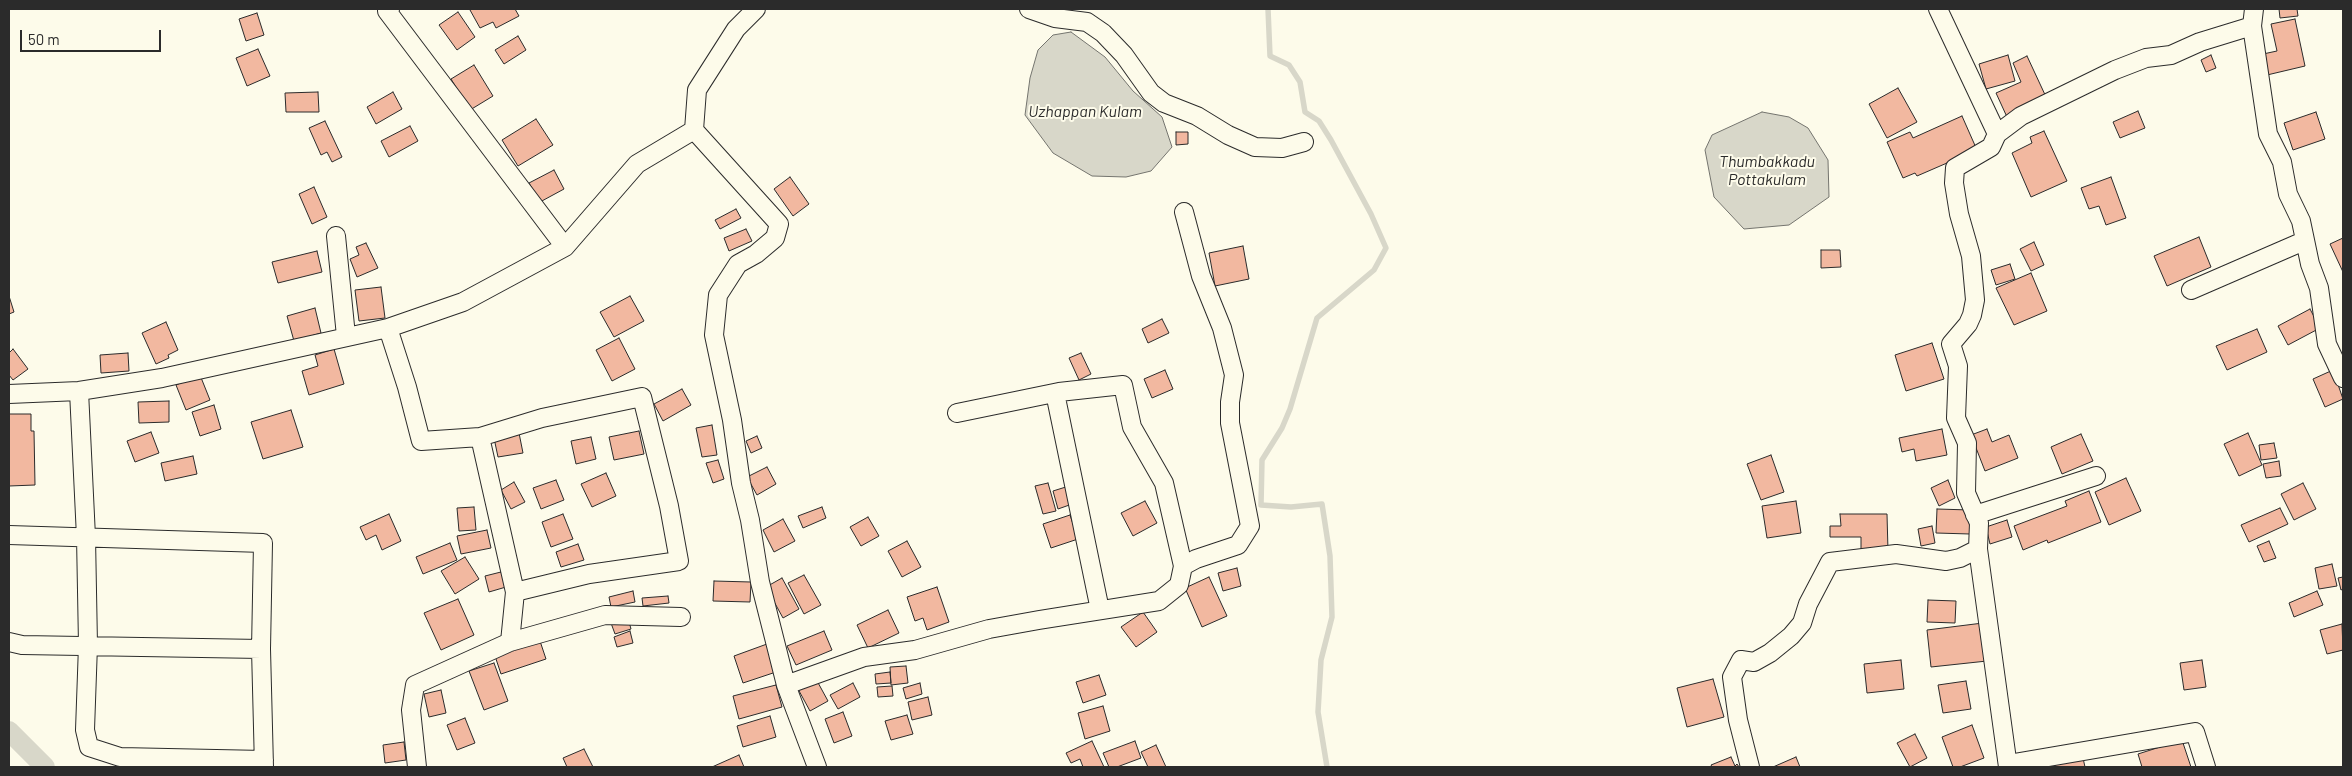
<!DOCTYPE html>
<style>
body{margin:0}
#map{position:relative;width:2352px;height:776px;overflow:hidden;background:#fdfbea;font-family:Barlow,sans-serif}
canvas{display:block}
.frame{position:absolute;inset:0;border:10px solid #2b2b2b;pointer-events:none}
.scale{position:absolute;left:20px;top:30px;width:141px;height:22px;box-sizing:border-box;border:2px solid #2b2b2b;border-top:0;padding-left:6px;font-size:15px;line-height:18px;white-space:nowrap;color:#2b2b2b;-webkit-text-stroke:4px #fdfbea;paint-order:stroke}
</style>
<div id="map">
<canvas width="2352" height="776"></canvas>
<div class="frame"></div>
<div class="scale">50 m</div>
</div>
<script>
const c = document.querySelector('canvas').getContext('2d');
c.lineJoin = 'round';
function fillPath(path, color) { c.fillStyle = color; c.fill(path, 'evenodd'); }
const shape = rows => new Path2D(rows.map(r => 'M' + r).join(''));
function stroke(path, color, width, dash) { c.strokeStyle = color; c.lineWidth = width; c.lineCap = dash ? 'butt' : 'round'; c.setLineDash(dash || []); c.stroke(path); }
function write(font, color, halo, rows, align = 'center') {
  c.font = font + ' Barlow,sans-serif'; c.lineWidth = 4; c.setLineDash([]); c.textBaseline = 'middle'; c.strokeStyle = halo; c.fillStyle = color; for (const [text, x, y, turn = 0] of rows) {
    c.save(); c.translate(x, y); c.rotate((+turn || 0) * Math.PI / 180); c.textAlign = isNaN(turn) ? turn : align; if (halo) c.strokeText(text, 0, 0); c.fillText(text, 0, 0); c.restore();
  }
}
const water = shape([
 [1071,32,1105,57,1133,91,1162,117,1172,147,1151,171,1126,177,1092,176,1053,153,1025,115,1030,78,1038,50,1053,35,1071,32],
 [1762,112,1789,117,1808,128,1828,160,1829,197,1789,225,1744,229,1714,197,1705,150,1712,135,1762,112]
]);
const stream = shape([
 [1268,9,1270,56,1289,65,1300,82,1305,112,1319,121,1331,140,1371,214,1386,248,1374,270,1317,318,1290,409,1282,428,1262,460,1261,505,1291,507,1322,504,1330,556,1332,617,1321,660,1318,712,1327,767]
]);
const canal = shape([
 [9,731,45,767]
]);
const building = shape([
 [472,9,515,9,519,16,496,28,493,22,480,28,470,10,472,9],
 [2279,9,2297,9,2298,16,2280,18,2279,9],
 [458,12,475,37,457,50,439,25,458,12],
 [257,13,264,35,246,41,239,19,257,13],
 [2295,19,2305,66,2267,75,2263,54,2277,51,2271,24,2295,19],
 [518,36,526,50,504,64,495,50,518,36],
 [258,49,270,76,247,86,236,58,258,49],
 [2008,55,2015,81,1986,89,1979,64,2008,55],
 [2211,55,2216,68,2206,72,2201,60,2211,55],
 [2027,56,2047,99,2007,117,1996,93,2021,82,2013,63,2027,56],
 [474,65,493,96,470,110,451,79,474,65],
 [1898,88,1917,122,1887,138,1869,104,1898,88],
 [318,92,319,112,286,112,285,93,318,92],
 [393,92,402,109,376,124,367,107,393,92],
 [2138,111,2145,128,2120,138,2113,122,2138,111],
 [2316,112,2325,139,2293,150,2284,123,2316,112],
 [1962,116,1977,150,1917,176,1915,173,1903,178,1887,142,1910,132,1913,138,1962,116],
 [536,119,553,145,518,166,502,140,536,119],
 [325,121,342,157,332,162,327,152,321,155,309,128,325,121],
 [410,126,418,141,389,157,381,141,410,126],
 [2044,131,2067,181,2031,197,2012,153,2032,143,2030,137,2044,131],
 [1176,132,1188,132,1188,144,1176,145,1176,132],
 [554,170,564,189,540,202,529,183,554,170],
 [790,177,809,204,793,216,774,189,790,177],
 [2111,177,2126,218,2106,225,2099,206,2089,209,2081,188,2111,177],
 [314,187,327,217,312,224,299,194,314,187],
 [736,209,741,218,720,229,715,220,736,209],
 [746,229,752,241,729,251,724,238,746,229],
 [2199,237,2211,267,2167,286,2154,256,2199,237],
 [2343,238,2343,272,2330,244,2343,238],
 [2034,242,2044,265,2031,271,2020,249,2034,242],
 [366,243,378,268,357,277,350,259,359,255,356,247,366,243],
 [1243,246,1249,279,1215,286,1209,253,1243,246],
 [1821,250,1840,250,1841,267,1821,268,1821,250],
 [317,251,322,272,278,283,272,262,317,251],
 [2010,264,2015,279,1996,285,1991,270,2010,264],
 [2031,273,2047,311,2014,325,1996,288,2031,273],
 [381,287,385,318,359,321,355,290,381,287],
 [9,296,14,312,9,314,9,296],
 [630,296,644,321,614,337,600,312,630,296],
 [315,308,321,333,294,341,287,316,315,308],
 [2310,309,2320,328,2288,345,2278,326,2310,309],
 [1162,319,1169,333,1148,343,1142,329,1162,319],
 [166,322,178,350,168,355,169,358,156,364,142,333,166,322],
 [2257,329,2267,352,2227,370,2216,346,2257,329],
 [619,338,635,369,612,381,596,350,619,338],
 [1932,343,1944,379,1906,391,1895,355,1932,343],
 [13,349,28,369,13,380,9,375,9,353,13,349],
 [334,349,344,384,309,395,302,371,318,366,315,355,334,349],
 [128,353,129,371,101,373,100,355,128,353],
 [1081,353,1091,374,1079,380,1069,358,1081,353],
 [1165,370,1173,389,1152,398,1144,379,1165,370],
 [2333,370,2343,399,2325,407,2313,379,2333,370],
 [200,375,210,400,186,410,176,385,200,375],
 [682,389,691,405,663,421,654,404,682,389],
 [169,401,169,422,139,423,138,402,169,401],
 [214,405,221,429,200,436,192,412,214,405],
 [291,410,303,447,263,459,251,422,291,410],
 [9,414,31,414,31,431,34,431,35,485,9,486,9,414],
 [712,425,717,455,702,457,696,428,712,425],
 [1942,429,1947,455,1916,461,1914,449,1902,452,1899,438,1942,429],
 [1987,429,1992,442,2009,435,2018,458,1985,471,1971,435,1987,429],
 [639,431,644,454,614,460,609,437,639,431],
 [151,432,159,453,135,462,127,441,151,432],
 [519,433,523,453,498,457,494,438,519,433],
 [2248,433,2262,465,2239,476,2224,444,2248,433],
 [2081,434,2093,461,2062,474,2051,447,2081,434],
 [757,436,762,448,751,453,746,441,757,436],
 [591,437,596,459,576,464,571,441,591,437],
 [2274,443,2277,458,2261,460,2259,445,2274,443],
 [1771,455,1784,492,1761,500,1747,464,1771,455],
 [193,456,197,474,165,481,161,463,193,456],
 [718,460,724,479,713,483,706,463,718,460],
 [2279,461,2281,476,2266,478,2263,464,2279,461],
 [767,467,776,484,757,495,747,477,767,467],
 [606,473,616,496,592,507,581,484,606,473],
 [2126,478,2141,511,2109,525,2095,492,2126,478],
 [556,480,564,500,541,509,533,488,556,480],
 [1948,480,1955,498,1939,506,1931,488,1948,480],
 [514,482,525,502,511,509,501,490,514,482],
 [1048,483,1056,511,1043,514,1035,486,1048,483],
 [2303,483,2316,509,2294,520,2281,494,2303,483],
 [1069,486,1075,503,1058,509,1053,491,1069,486],
 [2089,491,2101,522,2048,543,2047,540,2023,550,2014,526,2067,506,2065,501,2089,491],
 [1145,501,1157,523,1133,536,1121,513,1145,501],
 [1796,501,1801,533,1767,538,1762,506,1796,501],
 [474,507,476,530,459,531,457,508,474,507],
 [822,507,826,518,803,528,798,516,822,507],
 [2280,508,2288,524,2249,542,2241,525,2280,508],
 [1937,509,1970,510,1970,534,1936,533,1937,509],
 [389,514,401,541,382,550,376,535,366,540,360,527,389,514],
 [563,514,573,539,551,547,542,522,563,514],
 [1840,514,1887,514,1888,551,1861,551,1861,537,1830,537,1830,526,1841,526,1840,514],
 [1070,515,1078,539,1051,548,1043,524,1070,515],
 [868,517,879,536,861,546,850,527,868,517],
 [783,519,795,541,774,552,763,530,783,519],
 [2007,520,2012,537,1990,544,1986,527,2007,520],
 [1932,526,1935,543,1921,546,1918,529,1932,526],
 [487,530,491,548,461,554,457,536,487,530],
 [907,541,921,567,902,577,888,551,907,541],
 [2269,541,2276,558,2264,562,2257,546,2269,541],
 [450,543,457,560,423,574,416,557,450,543],
 [578,544,584,560,561,567,556,552,578,544],
 [465,557,479,579,455,594,441,571,465,557],
 [2332,564,2337,586,2319,589,2315,568,2332,564],
 [1237,568,1241,586,1223,591,1218,573,1237,568],
 [501,572,506,587,489,592,485,576,501,572],
 [804,575,821,605,804,614,788,583,804,575],
 [1209,577,1227,616,1202,627,1185,588,1209,577],
 [2343,577,2343,589,2341,590,2338,578,2343,577],
 [782,578,799,609,783,618,766,587,782,578],
 [714,581,751,582,750,602,713,601,714,581],
 [937,587,949,622,927,630,923,618,915,621,907,597,937,587],
 [633,591,635,602,611,607,609,597,633,591],
 [2317,591,2323,605,2294,617,2289,603,2317,591],
 [668,596,669,603,643,606,642,598,668,596],
 [458,599,474,635,441,650,424,613,458,599],
 [1928,600,1956,601,1955,623,1927,622,1928,600],
 [888,610,899,633,868,648,857,625,888,610],
 [1143,612,1157,632,1136,647,1121,627,1143,612],
 [628,618,631,629,615,634,611,623,628,618],
 [1983,623,1987,661,1931,667,1927,630,1983,623],
 [2342,624,2343,650,2327,654,2320,630,2342,624],
 [630,631,633,643,617,647,614,637,630,631],
 [824,631,832,650,796,665,787,646,824,631],
 [540,641,546,659,501,674,495,656,540,641],
 [767,644,776,672,743,683,734,656,767,644],
 [1901,660,1904,689,1867,693,1864,664,1901,660],
 [2202,660,2206,687,2184,690,2180,663,2202,660],
 [494,663,508,701,484,710,469,671,494,663],
 [906,666,908,683,891,685,890,667,906,666],
 [890,672,891,683,876,684,875,674,890,672],
 [1099,675,1106,695,1083,703,1076,682,1099,675],
 [816,679,828,701,810,711,798,689,816,679],
 [1713,679,1724,717,1687,727,1677,688,1713,679],
 [1966,681,1971,709,1943,713,1938,685,1966,681],
 [853,683,860,697,838,709,830,695,853,683],
 [920,683,922,694,906,699,903,688,920,683],
 [776,685,782,707,739,719,733,696,776,685],
 [892,686,893,696,878,697,877,687,892,686],
 [441,690,446,713,429,717,424,694,441,690],
 [928,697,932,715,912,720,908,702,928,697],
 [1103,706,1110,731,1085,739,1078,713,1103,706],
 [843,712,852,736,834,743,825,719,843,712],
 [907,715,913,734,891,740,885,721,907,715],
 [770,716,776,737,743,747,737,726,770,716],
 [465,718,475,743,457,750,447,725,465,718],
 [1972,725,1984,758,1960,767,1953,767,1942,737,1972,725],
 [1915,734,1927,758,1910,767,1897,743,1915,734],
 [2182,740,2191,767,2142,767,2138,754,2182,740],
 [1092,741,1104,767,1083,767,1080,759,1071,763,1066,753,1092,741],
 [1135,741,1141,758,1117,767,1109,767,1103,753,1135,741],
 [404,742,406,760,385,763,383,745,404,742],
 [1156,745,1166,767,1148,767,1141,752,1156,745],
 [584,749,593,767,567,767,563,758,584,749],
 [739,755,744,767,712,767,739,755],
 [1731,757,1735,766,1737,764,1739,767,1712,767,1711,765,1731,757],
 [1796,757,1800,767,1773,767,1796,757],
 [2083,758,2085,767,2055,767,2055,764,2083,758]
]);
const minor = shape([
 [390,9,387,11,565,247],
 [1029,9,1055,18,1087,22,1103,33,1124,55,1151,93,1164,103,1197,116,1228,135,1255,147,1282,148,1304,142],
 [1938,9,1997,134],
 [2252,26,2254,9],
 [694,130,779,224,775,238,756,254,738,264,718,295,714,335,732,420,741,483,750,520,760,582,786,685,817,767],
 [336,236,346,336],
 [2191,290,2304,241],
 [388,328,407,387,421,441,480,437,515,592,510,642],
 [79,391,86,537,88,645,85,730,89,747,120,757,264,760],
 [1055,393,1100,610],
 [9,394,79,391,162,378,388,328,463,302,565,247,637,164,694,130,697,90,736,29,756,9],
 [957,413,1059,392,1123,385,1132,427,1164,483,1183,566],
 [480,437,542,418,642,397,669,506,679,561,589,574,515,592],
 [1975,515,2096,476],
 [9,535,263,543,261,649,264,767],
 [1978,549,2008,767],
 [9,642,22,645,261,649],
 [786,685,864,657,915,650,989,629,1039,620,1159,601,1179,585,1183,566,1196,559,1238,545,1250,526,1230,423,1230,402,1234,375,1222,328,1201,276,1184,212],
 [2008,764,2195,732,2206,767],
 [417,767,411,710,415,685,510,642,605,615,681,617],
 [1750,767,1738,720,1732,677,1741,660,1754,662,1770,653,1791,636,1802,623,1808,604,1830,562,1896,554,1946,561,1960,558,1978,549,1979,523,1966,493,1967,443,1956,418,1958,366,1951,344,1968,324,1972,315,1975,300,1971,256,1959,214,1954,183,1955,168,1991,147,1997,134,2021,116,2115,70,2146,58,2171,55,2200,42,2252,26,2268,134,2282,162,2288,194,2301,221,2310,264,2319,288,2327,344,2343,378]
]);
const waterNames = [
 ["Uzhappan Kulam",1085,112],
 ["Thumbakkadu",1767,162],
 ["Pottakulam",1767,180]
];
fillPath(water, '#d8d7c9');
stroke(water, '#74746e', 1);
stroke(stream, '#d8d7c9', 5.5);
stroke(canal, '#d8d7c9', 20);
fillPath(building, '#f2b8a0');
stroke(building, '#2b2b2b', 1);
stroke(minor, '#2b2b2b', 20);
stroke(minor, '#fdfbea', 18);
write('italic 16px', '#2b2b2b', '#fdfbea', waterNames);
</script>
